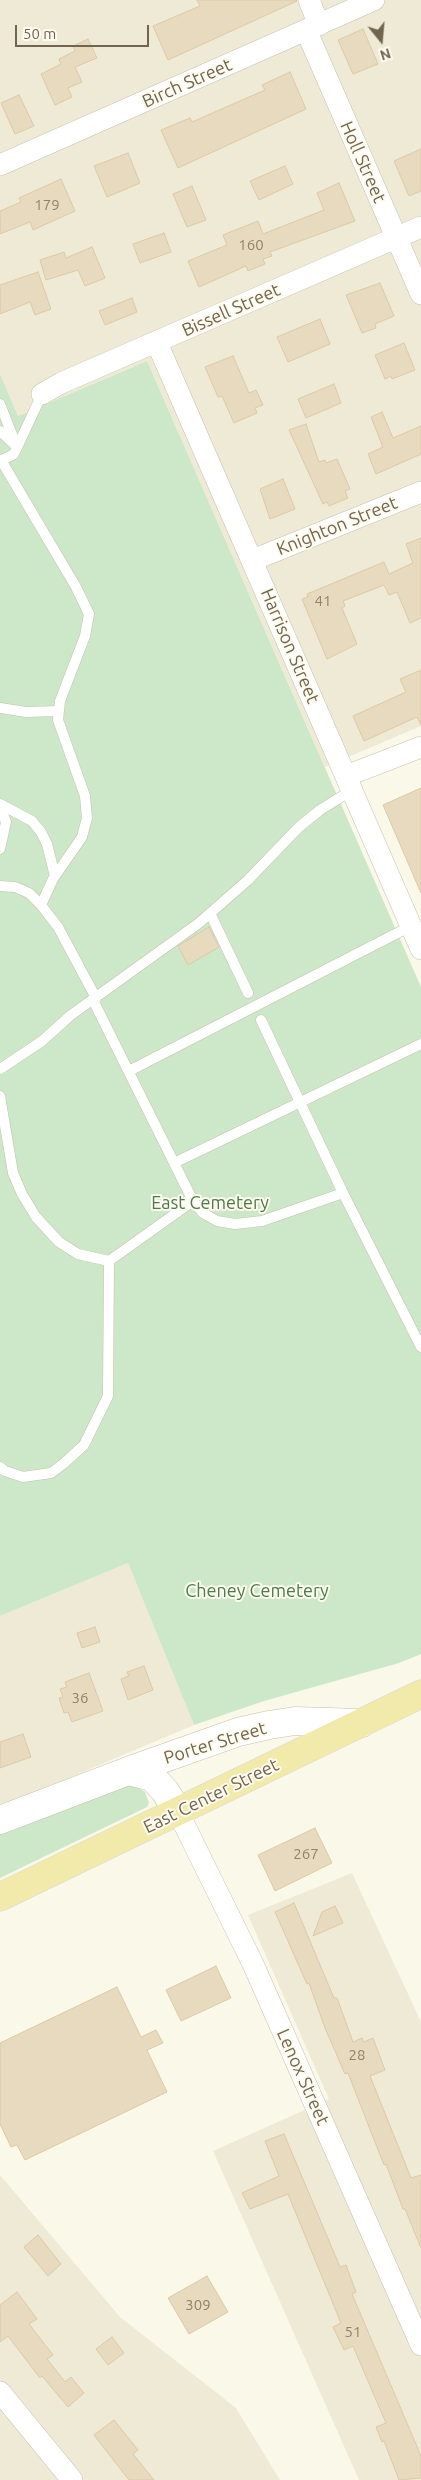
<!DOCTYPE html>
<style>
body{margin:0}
#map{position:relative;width:421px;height:2480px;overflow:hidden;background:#faf8e9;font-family:Ubuntu,sans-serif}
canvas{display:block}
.north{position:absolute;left:356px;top:15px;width:50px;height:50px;-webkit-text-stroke:4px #fdfbef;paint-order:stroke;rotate:163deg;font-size:14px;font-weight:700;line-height:20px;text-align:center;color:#726550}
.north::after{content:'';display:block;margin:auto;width:18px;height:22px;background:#726550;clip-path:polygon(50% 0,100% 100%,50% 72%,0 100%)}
.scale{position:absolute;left:15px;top:25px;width:134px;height:22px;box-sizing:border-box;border:2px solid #726550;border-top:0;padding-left:6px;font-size:15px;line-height:18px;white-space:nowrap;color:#726550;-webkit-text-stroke:4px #fdfbef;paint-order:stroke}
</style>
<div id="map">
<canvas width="421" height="2480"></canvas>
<div class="north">N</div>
<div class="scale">50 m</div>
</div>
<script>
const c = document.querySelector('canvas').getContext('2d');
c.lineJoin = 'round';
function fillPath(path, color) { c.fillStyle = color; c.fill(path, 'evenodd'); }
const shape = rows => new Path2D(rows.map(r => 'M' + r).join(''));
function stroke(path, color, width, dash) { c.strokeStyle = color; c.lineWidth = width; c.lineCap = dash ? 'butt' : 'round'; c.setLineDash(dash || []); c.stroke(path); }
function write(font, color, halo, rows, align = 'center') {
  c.font = font + ' Ubuntu,sans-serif'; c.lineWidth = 4; c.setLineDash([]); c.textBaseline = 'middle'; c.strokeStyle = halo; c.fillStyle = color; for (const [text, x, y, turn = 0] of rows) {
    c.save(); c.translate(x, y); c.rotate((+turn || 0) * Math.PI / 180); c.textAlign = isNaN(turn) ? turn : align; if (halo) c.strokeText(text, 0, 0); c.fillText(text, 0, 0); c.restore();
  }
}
const residential = shape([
 [0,0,421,0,421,726,325,767,147,361,18,416,0,374],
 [128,1563,194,1725,0,1807,0,1616],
 [352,1873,421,2022,421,2480,359,2480,213,2151,329,2099,248,1915],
 [0,2175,120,2317,236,2408,280,2480,0,2480]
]);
const green = shape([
 [147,361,421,987,421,1654,399,1663,264,1701,194,1725,128,1563,0,1616,0,374,18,416],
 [129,1785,136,1786,145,1792,149,1803,147,1807,0,1878,0,1833]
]);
const building = shape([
 [197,0,297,0,297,1,168,60,153,26,200,6,197,0],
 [363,29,378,64,353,74,338,40,363,29],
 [88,39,97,58,75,67,82,82,68,88,72,97,55,105,41,74,61,64,59,59,75,51,73,46,88,39],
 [290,72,306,109,178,168,161,130,190,118,192,122,265,90,262,85,290,72],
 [19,95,34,126,15,134,1,103,19,95],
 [421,149,421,191,409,196,394,161,421,149],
 [128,153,140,183,107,197,94,166,128,153],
 [285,166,293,184,259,200,250,181,285,166],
 [61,179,75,211,33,230,30,222,0,234,0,211,21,202,19,198,61,179],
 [339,183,355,221,270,252,272,256,263,259,265,264,248,271,246,266,199,287,188,261,227,245,223,235,258,221,263,234,324,210,317,193,339,183],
 [192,186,206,220,187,227,173,194,192,186],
 [164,233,171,252,140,263,133,244,164,233],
 [92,247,105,278,85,286,78,270,46,280,40,260,64,252,66,258,92,247],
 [38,272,51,309,35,315,30,302,0,314,0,285,38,272],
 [380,283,394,316,375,324,376,328,362,333,346,295,380,283],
 [132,298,137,312,105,325,99,311,132,298],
 [320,319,330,344,288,362,277,337,320,319],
 [404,343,415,370,392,379,391,376,385,379,375,355,404,343],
 [233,356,249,393,256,390,263,405,255,408,257,413,234,423,222,396,218,397,205,367,233,356],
 [334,384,341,403,306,418,298,399,334,384],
 [382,412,393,438,421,426,421,454,376,474,368,454,383,447,371,417,382,412],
 [306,424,319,462,325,460,326,463,337,459,350,489,345,491,348,498,329,506,327,502,323,504,289,430,306,424],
 [283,479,295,509,270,519,260,489,283,479],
 [421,538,421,618,410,623,397,592,389,595,384,585,343,601,345,606,342,608,357,644,327,659,302,599,308,597,307,594,384,562,389,574,413,563,406,544,421,538],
 [421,670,421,725,417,717,364,741,353,716,406,692,400,679,421,670],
 [421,788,421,893,383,805,421,788],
 [209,927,219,947,188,965,178,946,209,927],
 [95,1627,100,1642,82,1648,77,1633,95,1627],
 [144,1666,153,1690,128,1700,121,1679,129,1676,127,1672,144,1666],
 [89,1673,103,1711,72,1722,68,1712,64,1713,59,1698,63,1697,60,1689,67,1687,65,1682,89,1673],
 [23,1734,31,1757,0,1768,0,1742,23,1734],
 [315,1828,332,1863,275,1891,258,1855,315,1828],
 [294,1903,334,1998,337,1998,353,2042,362,2038,364,2042,373,2038,385,2070,370,2076,411,2178,421,2175,421,2248,405,2209,403,2209,386,2164,384,2165,348,2073,345,2074,325,2028,309,1983,307,1984,275,1912,294,1903],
 [335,1906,343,1923,313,1936,322,1912,335,1906],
 [216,1966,231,1998,181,2021,166,1990,216,1966],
 [117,1987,141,2037,156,2030,163,2043,147,2050,167,2092,25,2160,17,2145,11,2147,0,2124,0,2043,117,1987],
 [284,2134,340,2267,346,2265,356,2292,352,2294,421,2456,421,2478,399,2480,384,2441,382,2442,376,2427,386,2423,353,2346,344,2350,333,2327,341,2323,288,2194,250,2209,242,2193,279,2176,265,2141,284,2134],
 [38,2235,61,2264,48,2276,24,2247,38,2235],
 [207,2276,228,2312,189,2334,168,2298,207,2276],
 [17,2292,37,2319,29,2324,53,2355,47,2359,65,2382,71,2377,84,2393,68,2407,42,2376,40,2378,8,2336,0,2342,0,2305,17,2292],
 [112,2337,124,2353,108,2365,96,2349,112,2337],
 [114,2420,138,2450,133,2454,154,2480,129,2480,94,2435,114,2420]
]);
const lane = shape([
 [0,404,17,447],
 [0,431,14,444],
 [0,461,14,454,42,394],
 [0,708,26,712,59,711],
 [0,804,32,821,41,832,47,844,55,876],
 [0,806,6,822,0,849],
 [0,886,15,887,29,893,41,905,53,879,82,837,87,818,85,796,58,720,60,701,85,636,89,614,76,587,1,460],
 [41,905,58,927,96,998],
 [210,913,248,993],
 [261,1020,343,1193,421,1347],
 [0,1069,42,1041,71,1015,199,923,248,880,299,827,320,810,352,790],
 [129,1071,411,926],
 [0,1096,13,1173,22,1194,36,1217,59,1242,78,1254,109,1261],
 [174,1163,421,1044],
 [193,1201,203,1213,217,1221,235,1224,262,1221,343,1193],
 [0,1467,5,1471,23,1477,51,1473,63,1464,84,1445,108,1396,109,1261,193,1201,93,1000]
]);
const street = shape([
 [309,0,319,25],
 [306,30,421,294],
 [0,165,374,0],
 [157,343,421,949],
 [42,394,61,383,421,227],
 [253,560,421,492],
 [346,776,421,747],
 [178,1812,253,1964,421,2345],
 [0,2392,72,2480]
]);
const secondary = shape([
 [128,1771,238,1732,269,1725,295,1721,362,1723],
 [0,1820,128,1771,152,1777,165,1791,178,1812]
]);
const primary = shape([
 [0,1897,421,1694]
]);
const numberNames = [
 ["179",47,205],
 ["160",251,245],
 ["41",323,601],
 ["36",80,1698],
 ["267",306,1854],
 ["28",357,2055],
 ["309",198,2305],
 ["51",353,2332]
];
const streetNames = [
 ["Birch Street",187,83,-24],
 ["Holl Street",363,162,66],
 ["Bissell Street",231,310,-24],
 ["Knighton Street",337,526,-22],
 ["Harrison Street",290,646,67],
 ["Porter Street",215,1743,-17],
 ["East Center Street",211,1796,-26],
 ["Lenox Street",303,2077,66]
];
const parkNames = [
 ["East Cemetery",210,1203],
 ["Cheney Cemetery",257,1591]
];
fillPath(residential, '#eeead6');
fillPath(green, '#cde7c9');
fillPath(building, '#e8dabf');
stroke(building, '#ddcaa6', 1);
stroke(lane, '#c8c1ae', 11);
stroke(street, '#c8c1ae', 22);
stroke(secondary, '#c9c0aa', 29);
stroke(primary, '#dad7d2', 29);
stroke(lane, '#fff', 10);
stroke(street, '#fff', 21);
stroke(secondary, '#fff', 28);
stroke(primary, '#f1eaaa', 28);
write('15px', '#90826c', null, numberNames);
write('18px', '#726550', '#fdfbef', streetNames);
write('18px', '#4d7b4c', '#fdfbef', parkNames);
</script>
